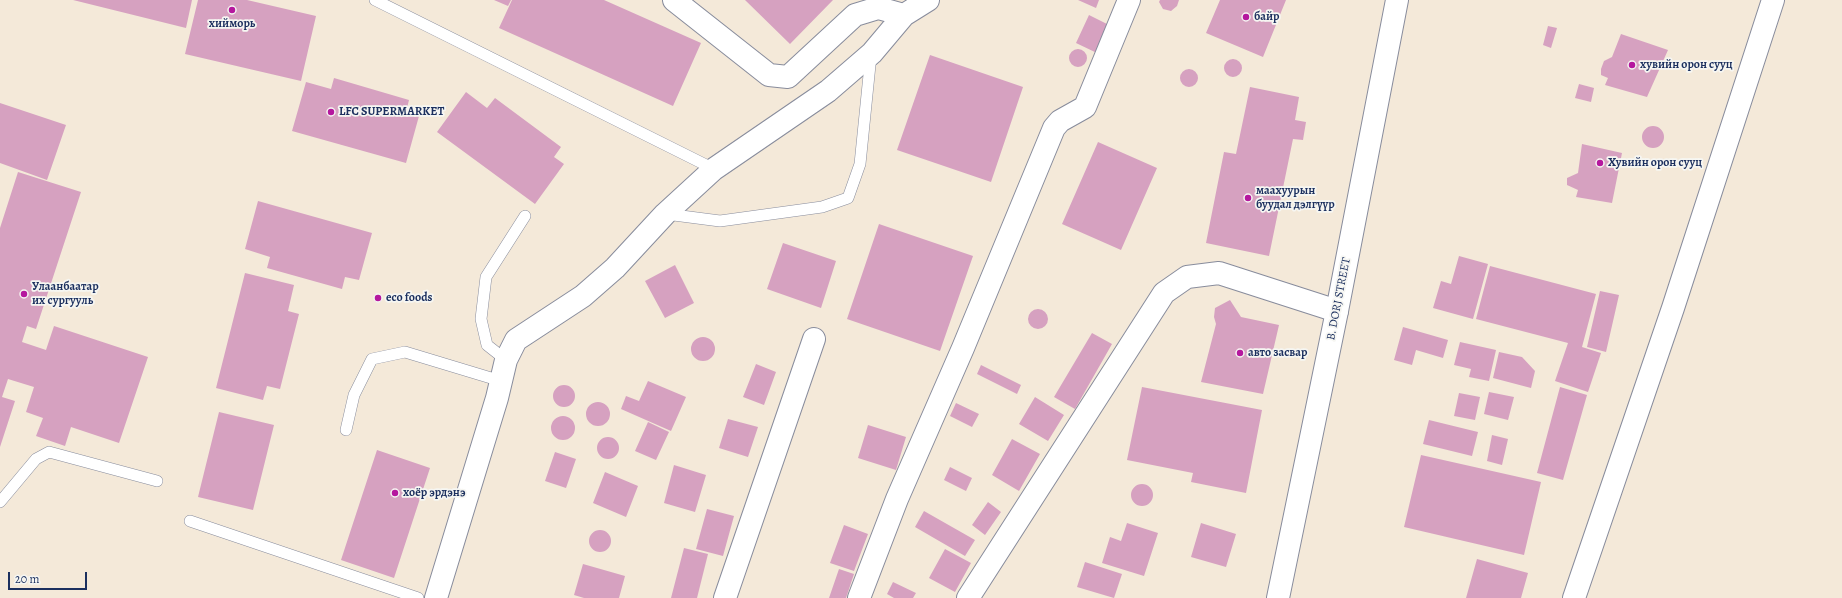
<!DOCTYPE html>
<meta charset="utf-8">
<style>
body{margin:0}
#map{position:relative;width:1842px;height:598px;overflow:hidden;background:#f4e9d9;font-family:Alegreya,serif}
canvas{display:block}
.scale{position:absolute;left:8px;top:572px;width:79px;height:18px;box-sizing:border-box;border:2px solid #1b2f5e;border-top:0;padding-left:5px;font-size:12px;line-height:14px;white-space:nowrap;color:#1b2f5e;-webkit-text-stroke:3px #f6f6f2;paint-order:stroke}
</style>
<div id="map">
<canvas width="1842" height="598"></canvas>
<div class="scale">20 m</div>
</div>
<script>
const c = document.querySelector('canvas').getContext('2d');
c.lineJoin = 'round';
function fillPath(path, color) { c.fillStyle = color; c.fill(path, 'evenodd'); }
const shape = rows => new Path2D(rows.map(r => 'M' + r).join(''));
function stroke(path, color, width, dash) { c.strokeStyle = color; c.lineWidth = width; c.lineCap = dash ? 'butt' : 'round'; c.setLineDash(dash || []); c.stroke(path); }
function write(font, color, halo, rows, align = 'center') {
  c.font = font + ' Alegreya,serif'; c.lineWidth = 3.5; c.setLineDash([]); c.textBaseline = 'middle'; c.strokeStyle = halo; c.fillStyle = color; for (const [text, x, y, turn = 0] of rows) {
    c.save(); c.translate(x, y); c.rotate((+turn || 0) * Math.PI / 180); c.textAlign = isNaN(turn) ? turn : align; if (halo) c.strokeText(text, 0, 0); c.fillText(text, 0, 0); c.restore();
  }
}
const building = shape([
 [73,0,192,0,186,28],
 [198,0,247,0,316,16,301,81,185,54],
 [494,0,511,0,508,6],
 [512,0,604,0,701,43,673,106,499,28],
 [745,0,833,0,790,44],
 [1078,0,1099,0,1096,8],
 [1160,0,1179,0,1177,6,1171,11,1163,9,1159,2],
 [1220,0,1286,0,1263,57,1206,33],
 [1089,15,1111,26,1099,54,1076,43],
 [1548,26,1557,28,1551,48,1543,45],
 [1621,34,1668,50,1647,97,1605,85,1608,78,1601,75,1601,69,1604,61,1612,57],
 '1069 58a9 9 0 1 1 18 0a9 9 0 1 1-18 0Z',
 [930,55,1023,87,991,182,897,150],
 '1224 68a9 9 0 1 1 18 0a9 9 0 1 1-18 0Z',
 '1180 78a9 9 0 1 1 18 0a9 9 0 1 1-18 0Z',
 [334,78,409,100,406,112,419,116,406,163,292,131,306,82,331,89],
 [1579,84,1594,88,1591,102,1575,98],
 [1250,87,1299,97,1295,120,1306,122,1303,140,1293,139,1269,256,1206,243,1224,152,1236,154],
 [466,92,487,108,495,98,561,147,554,157,564,164,535,204,437,132],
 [0,103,66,125,47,180,0,163],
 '1642 137a11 11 0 1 1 22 0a11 11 0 1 1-22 0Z',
 [1098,142,1157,168,1121,250,1062,224],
 [1582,144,1622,153,1612,203,1576,197,1578,190,1567,185,1567,178,1578,173],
 [18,172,81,192,36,329,27,326,22,342,46,350,54,326,148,357,119,443,71,427,65,446,36,436,43,418,26,412,34,387,8,379,2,397,15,401,0,447,0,228],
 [258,201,372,233,359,280,345,277,342,289,267,268,270,257,245,249],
 [879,224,973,256,940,351,847,319],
 [783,243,836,261,821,308,767,289],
 [1459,256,1488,264,1473,319,1433,308,1441,281,1451,284],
 [675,265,694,303,665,318,645,281],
 [1490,266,1596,294,1582,347,1601,353,1588,392,1555,381,1568,343,1476,319],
 [245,273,294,285,288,311,299,314,280,389,267,386,263,400,216,388],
 [1600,291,1619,295,1606,352,1587,347],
 [1230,300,1241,317,1279,325,1263,394,1201,382,1216,324,1214,317,1215,308],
 '1028 319a10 10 0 1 1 20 0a10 10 0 1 1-20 0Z',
 [1403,327,1448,340,1443,358,1416,350,1412,365,1394,360],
 [1092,333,1112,344,1075,409,1054,397],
 '691 349a12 12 0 1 1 24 0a12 12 0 1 1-24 0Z',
 [1460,342,1496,350,1489,381,1469,377,1471,369,1454,365],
 [1499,352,1522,357,1535,371,1531,388,1493,378],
 [756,364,776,372,764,405,743,397],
 [981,365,1021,385,1017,394,977,374],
 [648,381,686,397,671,431,621,409,626,396,639,401],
 '553 396a11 11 0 1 1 22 0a11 11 0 1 1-22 0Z',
 [1142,387,1262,410,1246,493,1191,482,1193,473,1127,460],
 [1560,387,1587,395,1563,480,1537,473],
 [1489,392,1514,397,1508,420,1484,414],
 [1459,393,1480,397,1475,420,1454,416],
 [1035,397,1064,415,1048,441,1019,424],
 '586 414a12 12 0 1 1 24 0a12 12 0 1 1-24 0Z',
 [956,403,979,414,972,427,950,416],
 [219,412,274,425,253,510,198,497],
 '551 428a12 12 0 1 1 24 0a12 12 0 1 1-24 0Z',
 [728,419,758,427,748,457,719,448],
 [1429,420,1478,432,1472,456,1423,444],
 [648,422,669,432,656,460,635,451],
 [868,425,906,437,896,470,858,458],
 [1492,435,1508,439,1502,465,1487,461],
 '597 448a11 11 0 1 1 22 0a11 11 0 1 1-22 0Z',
 [1012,439,1040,454,1019,491,992,475],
 [377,450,430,468,394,578,341,560],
 [555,452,576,459,566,488,545,481],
 [1421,455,1541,482,1524,555,1404,527],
 [674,465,706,475,695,512,664,503],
 [950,467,972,478,966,491,944,480],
 [605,472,638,486,626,517,593,503],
 '1131 495a11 11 0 1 1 22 0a11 11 0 1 1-22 0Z',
 [988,502,1001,512,985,535,972,525],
 [707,509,734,516,723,556,696,549],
 [924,511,975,540,965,556,915,527],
 [1127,523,1158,533,1144,576,1102,563,1110,537,1121,541],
 [1201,523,1236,534,1226,567,1191,557],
 [844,525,868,534,854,571,830,563],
 '589 541a11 11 0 1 1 22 0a11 11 0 1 1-22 0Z',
 [684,548,708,554,697,598,671,598],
 [945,549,971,563,955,592,929,578],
 [1477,559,1528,573,1521,598,1466,598],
 [1085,562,1122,574,1114,598,1077,587],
 [583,564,625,576,619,598,584,598,574,595],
 [839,569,854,574,846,598,829,598],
 [893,582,916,593,913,598,894,598,887,594]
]);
const lane = shape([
 [375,0,714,169],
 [666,214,720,221,822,207,848,198,860,164,871,55],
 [506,360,487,345,481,319,486,277,525,216],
 [346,430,354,395,372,359,405,352,501,381],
 [0,502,36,459,49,452,157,481],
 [190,521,418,598]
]);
const street = shape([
 [674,0,769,75,788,77,855,15,878,8,904,15],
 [436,598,497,398,506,360,516,340,583,296,615,268,665,214,714,169,828,91,872,53,904,15,928,0],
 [725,598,814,339],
 [859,598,897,499,963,348,1054,128,1060,121,1085,107,1129,0],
 [968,598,1164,293,1187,277,1219,273,1337,311],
 [1574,598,1673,308,1773,0]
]);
const primary = shape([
 [1278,598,1337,311,1397,0]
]);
const markers = [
 [232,10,4,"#b5179e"],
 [1246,17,4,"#b5179e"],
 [1632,65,4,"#b5179e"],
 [331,112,4,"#b5179e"],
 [1600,163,4,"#b5179e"],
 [1248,198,4,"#b5179e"],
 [24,294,4,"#b5179e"],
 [378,298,4,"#b5179e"],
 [1240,353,4,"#b5179e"],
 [395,493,4,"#b5179e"]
];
const poiNames = [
 ["байр",1254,17],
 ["хийморь",232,24,"center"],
 ["хувийн орон сууц",1640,65],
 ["LFC SUPERMARKET",339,112],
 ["Хувийн орон сууц",1608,163],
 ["маахуурын",1256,191],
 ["буудал дэлгүүр",1256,205],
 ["Улаанбаатар",32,287],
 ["их сургууль",32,301],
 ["eco foods",386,298],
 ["авто засвар",1248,353],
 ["хоёр эрдэнэ",403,493]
];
const streetNames = [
 ["B. DORJ STREET",1339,299,-79]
];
fillPath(building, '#d6a1c0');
stroke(lane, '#888c9c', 12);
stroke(street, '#888c9c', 24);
stroke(primary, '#888c9c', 24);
stroke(lane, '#fff', 11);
stroke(street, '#fff', 22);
stroke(primary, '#fff', 22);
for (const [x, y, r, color] of markers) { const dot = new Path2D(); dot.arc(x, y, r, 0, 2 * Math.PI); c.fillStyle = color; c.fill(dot); stroke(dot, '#f6f6f2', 1.5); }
write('bold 12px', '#1b2f5e', '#f6f6f2', poiNames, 'left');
write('12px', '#1b2f5e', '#f6f6f2', streetNames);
</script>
